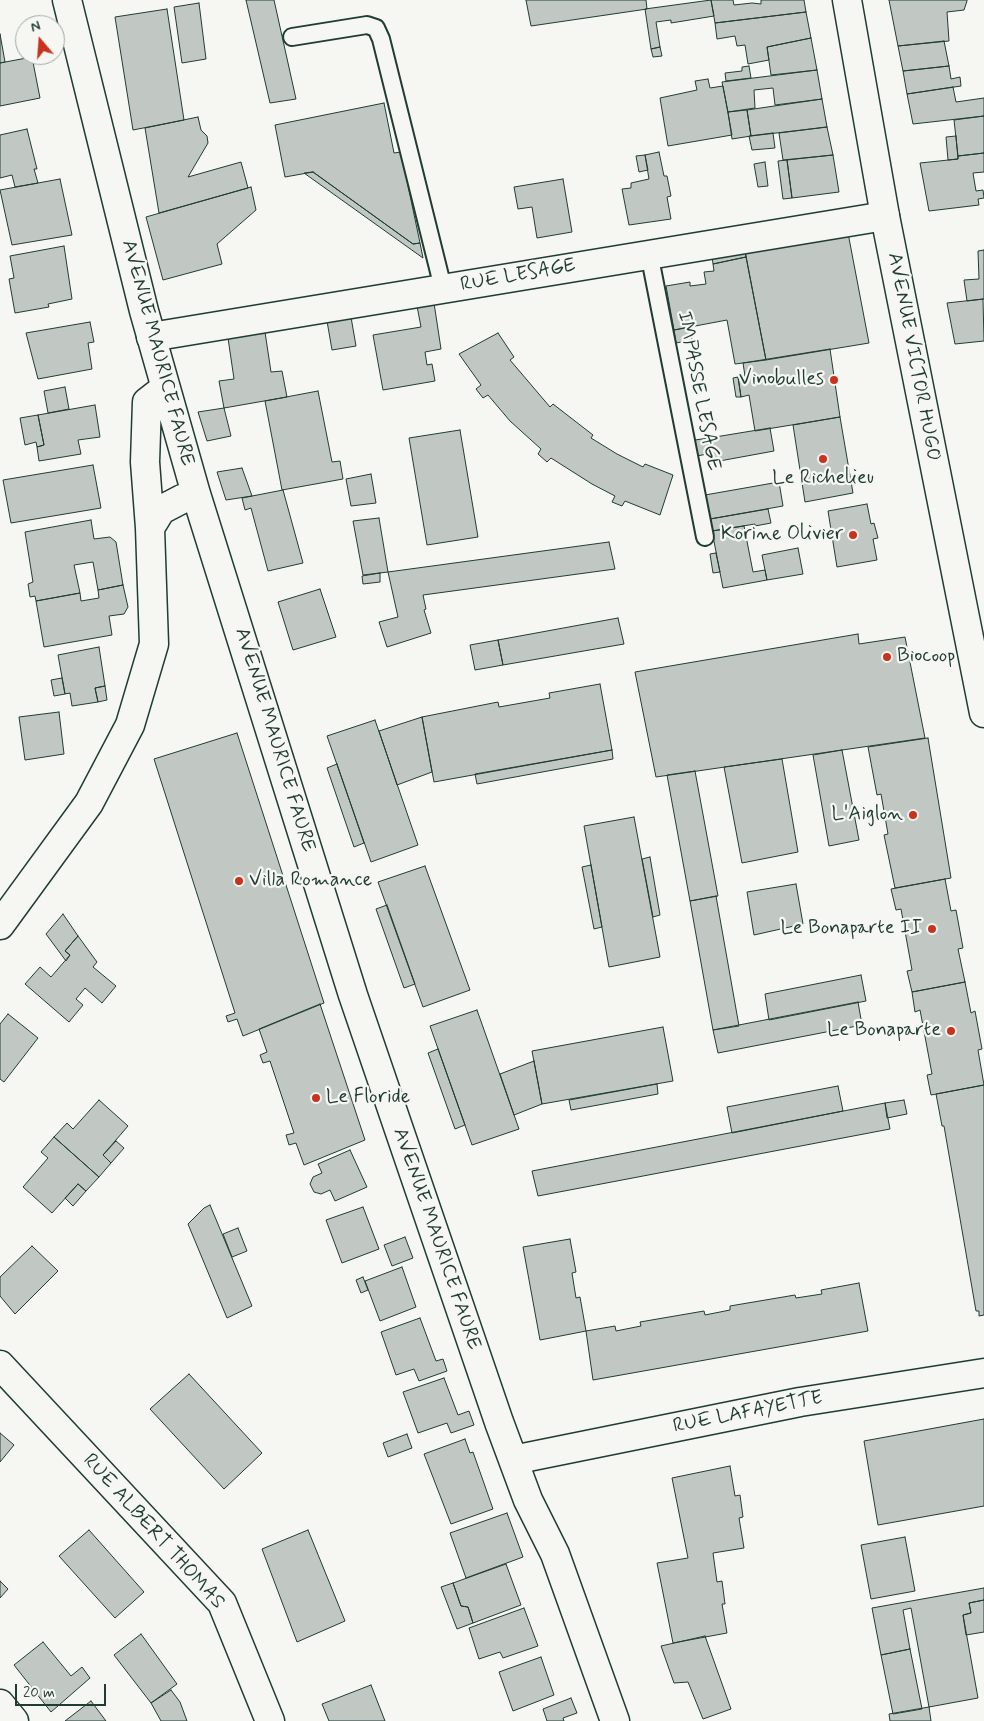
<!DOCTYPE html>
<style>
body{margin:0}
#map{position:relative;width:984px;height:1721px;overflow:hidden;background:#f6f6f2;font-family:Mynerve,sans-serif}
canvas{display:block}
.north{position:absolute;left:15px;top:15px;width:50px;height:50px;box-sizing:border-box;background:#f6f6f2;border:1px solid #a0aca6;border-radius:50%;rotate:342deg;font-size:14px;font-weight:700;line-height:20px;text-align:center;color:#1f3d34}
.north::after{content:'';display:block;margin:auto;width:18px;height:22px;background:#c8321e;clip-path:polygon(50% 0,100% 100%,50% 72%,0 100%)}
.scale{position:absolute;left:15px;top:1684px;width:91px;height:22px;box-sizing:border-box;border:2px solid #1f3d34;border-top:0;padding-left:6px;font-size:15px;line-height:18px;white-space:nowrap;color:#1f3d34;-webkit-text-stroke:4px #f6f6f2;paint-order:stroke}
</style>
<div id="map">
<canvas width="984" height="1721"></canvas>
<div class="north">N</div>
<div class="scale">20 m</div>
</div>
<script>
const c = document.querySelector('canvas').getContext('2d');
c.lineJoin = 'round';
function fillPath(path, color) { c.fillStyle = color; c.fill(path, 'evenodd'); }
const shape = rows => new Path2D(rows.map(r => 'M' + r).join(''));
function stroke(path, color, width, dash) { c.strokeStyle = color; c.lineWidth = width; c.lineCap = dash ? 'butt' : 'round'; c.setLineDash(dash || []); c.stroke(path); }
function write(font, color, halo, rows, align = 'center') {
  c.font = font + ' Mynerve,sans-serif'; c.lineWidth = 4.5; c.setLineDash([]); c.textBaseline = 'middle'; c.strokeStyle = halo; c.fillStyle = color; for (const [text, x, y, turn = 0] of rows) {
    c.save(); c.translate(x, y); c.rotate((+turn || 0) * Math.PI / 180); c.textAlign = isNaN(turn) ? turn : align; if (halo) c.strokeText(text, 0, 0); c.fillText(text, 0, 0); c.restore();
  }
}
const building = shape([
 [246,0,274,0,296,99,270,103,246,0],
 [526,0,646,0,647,9,531,26,526,0],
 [711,0,714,16,671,23,671,20,656,22,660,47,651,49,645,9,711,0],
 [711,0,733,0,734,5,752,3,761,4,761,0,804,0,806,12,715,23,711,0],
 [889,0,967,0,967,1,964,10,947,12,949,41,898,46,889,0],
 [199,3,206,59,182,63,174,7,199,3],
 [167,9,184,120,133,130,115,17,167,9],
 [806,12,811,38,767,47,769,60,748,64,745,45,737,46,735,36,717,39,715,23,806,12],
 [0,34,5,62,0,63,0,34],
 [811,38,817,70,771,75,767,47,811,38],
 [944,41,949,66,903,71,898,46,944,41],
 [660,47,662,56,653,57,651,49,660,47],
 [32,57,40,98,0,106,0,63,32,57],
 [749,66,751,78,726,81,725,73,742,71,742,67,749,66],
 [949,66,951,79,960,77,961,86,907,94,903,71,949,66],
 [817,70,822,99,775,105,773,88,754,90,755,108,728,112,722,82,817,70],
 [708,79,710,88,723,86,732,135,668,146,660,98,697,90,695,81,708,79],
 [953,87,956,102,984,98,984,116,913,124,907,94,953,87],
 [822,99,827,127,751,136,747,110,822,99],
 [384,103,394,153,401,152,420,243,413,244,313,172,285,177,275,125,384,103],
 [747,110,751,136,732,139,728,112,747,110],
 [984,116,984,153,958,156,954,120,984,116],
 [198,117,201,130,207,136,208,143,188,177,241,162,248,188,159,213,145,128,198,117],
 [827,127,833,155,783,160,779,133,827,127],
 [27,129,37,169,34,169,38,183,15,187,12,175,0,178,0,135,27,129],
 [773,133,775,148,752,150,749,136,773,133],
 [956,136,958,159,948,160,946,137,956,136],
 [659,152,664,176,667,176,671,196,667,197,671,219,629,225,622,189,631,188,631,183,649,179,645,155,659,152],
 [984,153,984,172,973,173,976,191,983,190,984,198,978,199,979,205,929,211,920,163,958,159,958,156,984,153],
 [645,155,648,170,639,172,636,156,645,155],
 [833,155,839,192,792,198,787,160,833,155],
 [787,160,792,198,783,199,778,161,787,160],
 [765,162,768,186,758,187,754,164,765,162],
 [313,172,413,244,420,243,423,258,304,173,313,172],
 [60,179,72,235,12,245,0,190,60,179],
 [563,179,572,232,537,238,532,207,518,209,514,187,563,179],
 [251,187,256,210,217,244,222,264,163,280,146,217,251,187],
 [848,233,869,343,766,360,745,251,848,233],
 [64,246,72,299,48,304,49,307,15,313,9,279,14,278,10,256,64,246],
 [984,250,984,299,967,301,964,280,979,279,978,251,984,250],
 [745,251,746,257,713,264,712,256,745,251],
 [746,257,766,360,735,364,727,320,674,330,666,286,690,282,690,286,706,284,704,272,714,271,713,264,746,257],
 [983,299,984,341,955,344,947,303,983,299],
 [434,303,441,349,425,352,427,365,432,364,435,381,383,390,373,335,421,327,417,306,434,303],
 [351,317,356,346,332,350,327,321,351,317],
 [90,322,94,342,88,343,92,369,38,379,26,333,90,322],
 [690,327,692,340,676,343,674,330,690,327],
 [265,332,271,372,282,371,287,397,224,408,219,381,234,379,228,338,265,332],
 [498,333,514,357,510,360,550,407,553,404,593,435,591,438,617,454,643,467,645,464,673,475,660,515,625,501,622,506,612,502,615,496,592,484,551,458,547,462,538,454,541,449,510,421,488,395,483,398,476,389,481,385,459,354,498,333],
 [830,349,840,417,755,431,749,395,741,397,738,377,745,376,743,363,830,349],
 [738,377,741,397,736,397,733,378,738,377],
 [65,387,69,409,48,413,44,391,65,387],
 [318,391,332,462,340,461,343,479,282,490,265,401,318,391],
 [95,405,100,437,78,440,81,454,39,461,37,447,44,445,38,415,95,405],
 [224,408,231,436,207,441,198,412,224,408],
 [38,415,44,445,37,447,36,442,25,445,20,418,38,415],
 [840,417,853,493,805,502,793,425,840,417],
 [770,428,774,451,714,462,709,438,770,428],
 [460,430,478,537,427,545,409,438,460,430],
 [709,438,712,453,697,456,695,440,709,438],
 [93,465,101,508,11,523,3,480,93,465],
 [242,468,252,496,226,500,217,472,242,468],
 [371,474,376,503,351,506,346,479,371,474],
 [779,482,783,506,710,519,705,495,779,482],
 [283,490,303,563,268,571,251,508,245,510,242,498,283,490],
 [867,504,871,524,874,523,878,538,873,539,877,560,837,567,828,511,867,504],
 [768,509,771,523,755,526,755,524,712,531,710,519,768,509],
 [379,518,388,572,363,575,353,521,379,518],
 [91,520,94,539,110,537,116,542,123,585,98,590,93,562,74,565,80,593,36,601,35,596,30,597,28,584,33,582,25,532,91,520],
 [744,526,753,572,765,570,767,580,723,588,712,531,744,526],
 [609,542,615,569,423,595,426,609,424,610,431,633,387,647,379,622,398,617,388,572,609,542],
 [798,548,803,574,767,580,762,555,798,548],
 [716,553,720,572,713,573,710,554,716,553],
 [380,573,380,582,363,584,362,576,380,573],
 [123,585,128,607,124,614,109,616,112,635,44,647,36,601,80,593,81,601,99,598,98,590,123,585],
 [320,589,336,637,293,650,278,602,320,589],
 [618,618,624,644,503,665,498,640,618,618],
 [858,634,859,644,905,637,925,738,656,777,635,672,858,634],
 [498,640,503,665,475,670,470,645,498,640],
 [99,647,105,686,95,688,98,702,72,706,70,693,65,694,58,655,99,647],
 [62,678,65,694,54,696,51,680,62,678],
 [600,684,612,750,434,782,422,717,498,702,499,707,550,698,549,693,600,684],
 [105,686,107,700,98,702,95,688,105,686],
 [59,712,64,754,25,760,19,717,59,712],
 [422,717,432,772,397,785,379,731,422,717],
 [375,720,418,845,371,862,327,736,375,720],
 [237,733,324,1003,243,1036,237,1019,228,1022,226,1016,235,1013,154,759,237,733],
 [928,738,951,878,895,888,884,835,888,834,881,794,877,795,868,747,928,738],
 [612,750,613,759,477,784,475,774,612,750],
 [842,750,859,840,829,846,813,755,842,750],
 [782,759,798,852,742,863,724,767,782,759],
 [337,764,364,843,354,847,327,768,337,764],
 [695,771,718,896,690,901,667,775,695,771],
 [634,817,660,957,609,967,584,826,634,817],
 [650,857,660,915,653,917,642,859,650,857],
 [591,865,602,927,594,929,582,867,591,865],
 [425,866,470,990,423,1007,378,882,425,866],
 [945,879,951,911,956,910,963,948,958,949,965,982,912,992,907,971,912,970,901,909,896,910,891,889,945,879],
 [796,884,803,924,754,935,747,892,796,884],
 [716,896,739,1026,713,1030,690,901,716,896],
 [387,905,415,984,404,988,376,909,387,905],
 [63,914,78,936,65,951,70,955,66,961,46,934,63,914],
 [78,936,97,962,93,967,116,986,102,1003,85,988,76,999,83,1005,69,1022,25,984,40,967,51,977,70,955,65,951,78,936],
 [861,975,866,1001,769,1020,765,994,861,975],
 [965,982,971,1013,975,1011,982,1049,978,1050,984,1085,931,1095,927,1075,932,1074,920,1010,915,1012,912,992,965,982],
 [858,1002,862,1025,718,1053,713,1030,858,1002],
 [320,1004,365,1140,304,1165,296,1143,289,1145,286,1135,294,1133,270,1061,263,1063,260,1055,267,1052,259,1029,320,1004],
 [477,1010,519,1129,472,1145,430,1026,477,1010],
 [8,1014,38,1038,4,1082,0,1079,0,1024,8,1014],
 [663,1027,673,1081,542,1104,532,1051,663,1027],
 [438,1049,465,1125,455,1129,428,1053,438,1049],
 [534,1061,542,1104,514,1115,500,1074,534,1061],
 [657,1084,658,1094,571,1110,569,1100,657,1084],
 [984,1085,984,1315,979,1316,979,1311,976,1311,944,1126,942,1126,936,1094,984,1085],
 [838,1086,843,1111,732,1133,727,1107,838,1086],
 [99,1100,128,1126,103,1155,111,1163,99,1177,54,1137,67,1123,73,1129,99,1100],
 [904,1100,907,1114,887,1118,885,1103,904,1100],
 [885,1103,890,1129,538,1196,532,1171,885,1103],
 [54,1137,99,1177,86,1191,78,1184,52,1213,23,1187,48,1158,41,1152,54,1137],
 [116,1141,124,1148,111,1163,103,1155,116,1141],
 [350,1150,367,1187,335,1201,330,1190,321,1194,314,1192,310,1184,313,1177,322,1173,318,1164,350,1150],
 [78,1184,86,1191,73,1206,65,1198,78,1184],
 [210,1205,252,1306,227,1318,188,1224,204,1208,210,1205],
 [363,1207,379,1249,342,1263,326,1220,363,1207],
 [238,1228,247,1251,232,1257,223,1234,238,1228],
 [405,1237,413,1258,392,1266,384,1245,405,1237],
 [570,1239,576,1272,572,1273,576,1298,580,1297,586,1331,540,1340,523,1247,570,1239],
 [32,1246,58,1271,15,1314,0,1296,0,1277,32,1246],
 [402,1267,416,1307,380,1321,365,1281,402,1267],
 [363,1277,368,1290,361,1293,356,1280,363,1277],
 [859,1283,868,1331,593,1380,586,1331,615,1326,616,1331,641,1326,640,1322,704,1311,705,1315,730,1310,730,1306,795,1295,796,1298,822,1294,821,1290,859,1283],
 [420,1318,436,1361,443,1359,447,1371,419,1381,414,1369,396,1375,381,1332,420,1318],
 [189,1374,262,1453,224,1489,150,1409,189,1374],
 [444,1378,458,1415,469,1411,474,1425,451,1433,447,1423,418,1433,403,1392,444,1378],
 [984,1419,984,1506,878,1525,864,1441,984,1419],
 [0,1433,14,1445,0,1462,0,1433],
 [407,1434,412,1448,388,1457,383,1443,407,1434],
 [465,1439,470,1453,473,1452,493,1509,451,1524,424,1454,465,1439],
 [730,1466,735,1496,740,1495,743,1517,739,1518,744,1548,713,1553,717,1582,722,1581,725,1604,722,1604,727,1633,673,1643,657,1563,688,1558,672,1478,730,1466],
 [507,1513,523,1557,466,1578,450,1533,507,1513],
 [89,1530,144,1592,115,1618,59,1556,89,1530],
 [308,1530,345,1621,297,1642,262,1549,308,1530],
 [905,1537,915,1591,871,1599,861,1545,905,1537],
 [506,1564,521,1605,473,1623,468,1607,461,1606,453,1583,506,1564],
 [0,1581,8,1589,0,1598,0,1581],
 [453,1583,461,1606,468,1607,473,1623,457,1629,441,1587,453,1583],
 [984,1588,984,1600,969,1603,971,1613,963,1615,978,1698,929,1707,911,1608,903,1610,910,1649,881,1655,872,1608,984,1588],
 [984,1600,984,1632,966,1635,963,1615,971,1613,969,1603,984,1600],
 [524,1608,538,1646,503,1658,500,1652,479,1659,469,1628,524,1608],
 [141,1634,177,1684,151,1703,114,1655,141,1634],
 [705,1636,731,1709,703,1719,688,1682,674,1683,661,1646,705,1636],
 [43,1642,71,1676,82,1667,90,1678,51,1712,14,1665,43,1642],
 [910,1649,922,1709,893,1714,881,1655,910,1649],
 [541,1657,554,1695,513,1711,499,1672,541,1657],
 [371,1685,385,1721,329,1721,322,1704,371,1685],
 [171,1690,180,1702,187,1721,161,1721,151,1703,171,1690],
 [571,1698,577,1713,563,1718,564,1721,547,1721,543,1709,571,1698],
 [91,1701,106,1721,65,1721,91,1701],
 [929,1707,931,1721,890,1721,889,1714,929,1707]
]);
const lane = shape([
 [292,37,367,25,376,28,381,39,443,288],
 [649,253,705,537]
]);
const street = shape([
 [151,337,885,216],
 [0,1365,222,1603,270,1721],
 [0,1704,14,1721]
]);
const secondary = shape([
 [67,0,144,311,196,494,353,995,499,1422,528,1500,555,1554,615,1721],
 [847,0,885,216,984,713],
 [150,528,161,510,182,499,196,494],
 [0,925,89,803,130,725,154,644,150,528,145,462,147,402,165,388],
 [513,1460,800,1402,984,1373]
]);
const markers = [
 [834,380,5,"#c8321e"],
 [823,459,5,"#c8321e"],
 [853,535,5,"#c8321e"],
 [887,657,5,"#c8321e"],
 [913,815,5,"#c8321e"],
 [239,881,5,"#c8321e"],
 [932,929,5,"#c8321e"],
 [951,1031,5,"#c8321e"],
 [316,1098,5,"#c8321e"]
];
const streetNames = [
 ["RUE LESAGE",518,276,-10],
 ["AVENUE MAURICE FAURE",157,353,75],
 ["AVENUE VICTOR HUGO",913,357,79],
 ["IMPASSE LESAGE",698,391,79],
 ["AVENUE MAURICE FAURE",274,740,73],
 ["AVENUE MAURICE FAURE",436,1239,71],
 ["RUE LAFAYETTE",748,1413,-11],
 ["RUE ALBERT THOMAS",153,1532,48]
];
const poiNames = [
 ["Vinobulles",824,380],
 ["Le Richelieu",823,479,"center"],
 ["Korine Olivier",843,535],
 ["Biocoop",897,657,"left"],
 ["L'Aiglon",903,815],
 ["Villa Romance",249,881,"left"],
 ["Le Bonaparte II",922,929],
 ["Le Bonaparte",941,1031],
 ["Le Floride",326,1098,"left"]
];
fillPath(building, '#c1c8c3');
stroke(building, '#1f3d34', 1);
stroke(lane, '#1f3d34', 20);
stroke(street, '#1f3d34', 31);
stroke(secondary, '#1f3d34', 31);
stroke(lane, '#f6f6f2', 16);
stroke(street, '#f6f6f2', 28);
stroke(secondary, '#f6f6f2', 28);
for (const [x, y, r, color] of markers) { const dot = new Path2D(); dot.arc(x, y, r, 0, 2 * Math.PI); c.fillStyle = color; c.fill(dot); stroke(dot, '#f6f6f2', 2); }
write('20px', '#1f3d34', '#f6f6f2', streetNames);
write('20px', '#1f3d34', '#f6f6f2', poiNames, 'right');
</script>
